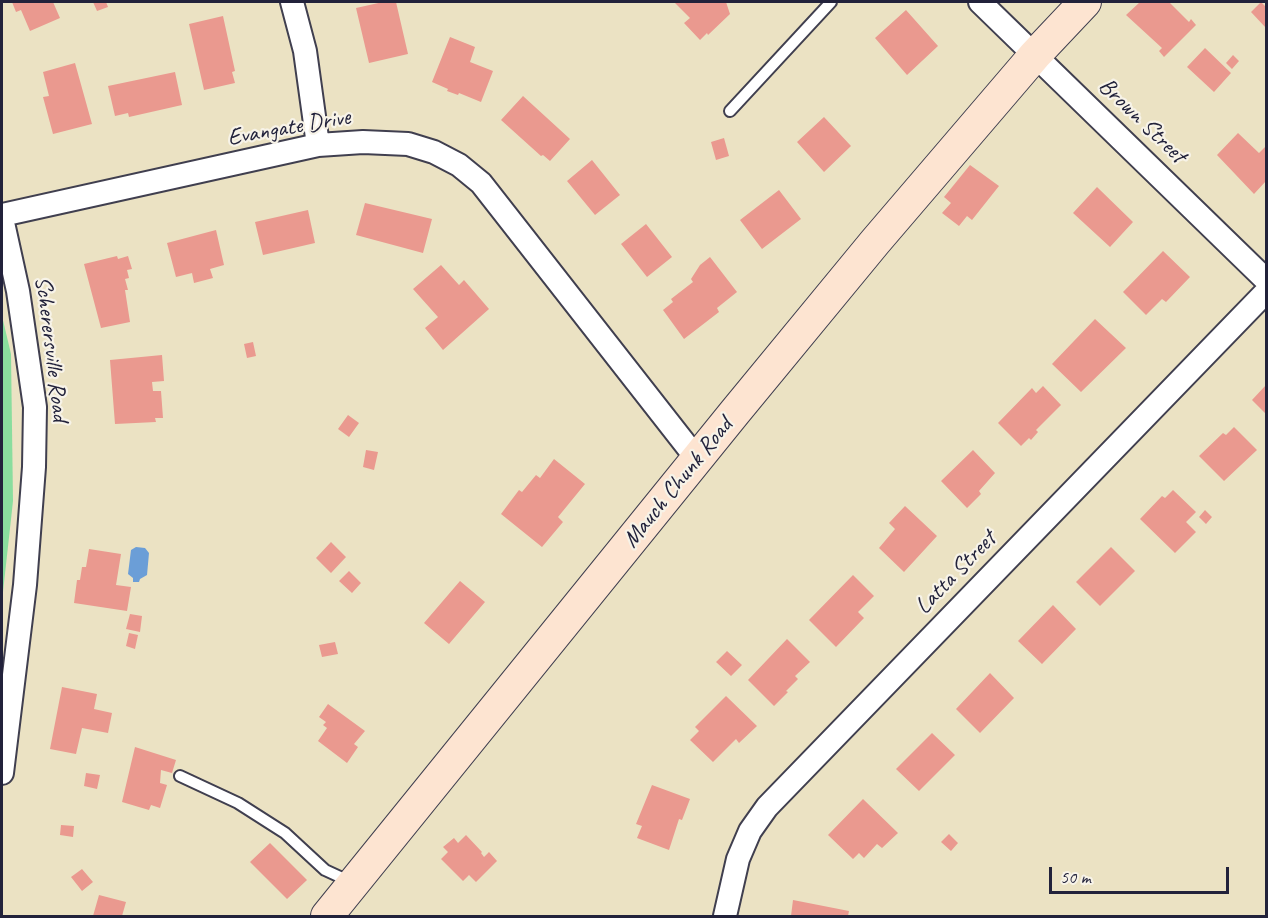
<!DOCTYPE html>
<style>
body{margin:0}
#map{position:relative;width:1268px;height:918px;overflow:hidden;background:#ebe2c3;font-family:Caveat,sans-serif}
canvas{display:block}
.frame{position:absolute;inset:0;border:3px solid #22223b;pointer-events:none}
.scale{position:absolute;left:1049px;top:867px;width:180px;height:27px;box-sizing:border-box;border:3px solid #22223b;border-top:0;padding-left:8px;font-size:18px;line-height:21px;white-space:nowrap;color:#22223b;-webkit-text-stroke:4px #f7f3e8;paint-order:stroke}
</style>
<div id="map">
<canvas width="1268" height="918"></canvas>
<div class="frame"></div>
<div class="scale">50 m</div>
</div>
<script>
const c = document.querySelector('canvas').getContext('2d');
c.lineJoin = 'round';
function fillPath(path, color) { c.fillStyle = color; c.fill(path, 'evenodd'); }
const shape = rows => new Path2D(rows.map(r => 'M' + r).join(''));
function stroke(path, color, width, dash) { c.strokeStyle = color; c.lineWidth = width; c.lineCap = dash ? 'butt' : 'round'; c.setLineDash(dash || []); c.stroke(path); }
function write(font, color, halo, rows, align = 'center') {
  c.font = font + ' Caveat,sans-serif'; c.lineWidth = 4.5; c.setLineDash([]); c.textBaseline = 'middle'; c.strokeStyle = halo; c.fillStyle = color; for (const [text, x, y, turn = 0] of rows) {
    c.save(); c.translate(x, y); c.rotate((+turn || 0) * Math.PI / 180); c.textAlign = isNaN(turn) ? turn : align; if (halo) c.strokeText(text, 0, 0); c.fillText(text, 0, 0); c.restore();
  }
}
const green = shape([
 [2,316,11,354,13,501,2,601]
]);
const water = shape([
 [136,547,145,548,149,553,147,575,140,579,139,582,133,582,133,578,128,574,131,550]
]);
const building = shape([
 [12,2,53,2,60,18,30,31,21,10,16,12],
 [93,2,106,2,108,7,97,11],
 [383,2,396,2,408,54,369,63,356,8],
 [674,2,726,2,730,14,708,35,707,33,700,40,684,23,690,18],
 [1140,2,1169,2,1189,22,1191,19,1196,25,1164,57,1159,51,1162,48,1126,15],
 [1261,2,1266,7,1266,28,1251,12],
 [906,10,938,46,907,75,875,38],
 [223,16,235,71,232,72,235,83,204,90,189,24],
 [450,37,475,47,470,62,493,71,481,102,459,93,458,95,447,91,448,89,432,82],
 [1205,48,1231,73,1214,92,1187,67],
 [1233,55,1239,61,1232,69,1226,63],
 [75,63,92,124,53,134,43,97,49,96,43,72],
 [175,72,182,105,129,117,128,113,115,116,108,86],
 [523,96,570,139,550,161,543,155,541,156,501,120],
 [824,117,851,146,824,172,797,142],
 [1238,133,1259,153,1266,146,1266,181,1254,194,1217,155],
 [724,138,729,156,716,160,711,142],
 [592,160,620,195,595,215,567,181],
 [970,165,999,186,972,220,967,216,959,226,942,213,951,203,944,197],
 [1097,187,1133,222,1110,247,1073,213],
 [779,190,801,219,762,249,740,220],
 [365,203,432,219,423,253,356,235],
 [308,210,315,243,263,255,255,222],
 [646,224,672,257,647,277,621,244],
 [216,230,224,265,210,269,213,278,194,283,192,273,176,277,167,243],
 [1163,251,1190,277,1166,302,1162,299,1146,315,1123,292],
 [117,256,118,259,128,256,132,269,127,270,129,278,125,279,128,290,125,290,130,322,101,328,84,264],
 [710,257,737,292,717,308,719,312,684,339,663,310,673,302,671,299,693,282,691,279,700,265],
 [441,265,459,285,464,280,489,309,443,350,425,328,438,317,413,289],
 [1095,319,1126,348,1081,392,1052,364],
 [253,342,256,356,247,358,244,344],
 [162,355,164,381,152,382,153,391,161,391,163,418,155,418,156,422,115,424,110,360],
 [1266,385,1266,414,1252,400],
 [1043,386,1061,405,1036,430,1038,432,1031,440,1029,438,1021,446,998,423,1032,388,1036,393],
 [348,415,359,423,349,437,338,429],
 [1234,427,1257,450,1224,481,1199,456,1223,433,1226,435],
 [366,450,378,452,374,470,363,467],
 [973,450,995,473,979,491,981,494,967,508,941,481],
 [554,459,585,484,558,517,563,522,542,547,501,514,519,490,522,492,536,475,540,478],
 [1173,490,1196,512,1186,522,1196,532,1175,553,1140,519,1162,496,1165,498],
 [905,506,937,536,904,572,879,548,895,529,889,523],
 [1205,510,1212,517,1206,524,1199,517],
 [331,542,346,557,331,573,316,558],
 [1111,547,1135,571,1100,606,1076,582],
 [89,549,121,554,116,585,131,587,127,611,74,603,77,580,80,580,82,567,86,567],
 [349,571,361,583,352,593,339,581],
 [853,575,874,596,858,612,864,618,836,647,809,620],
 [460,581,485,602,449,644,424,623],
 [1053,605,1076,629,1042,664,1018,641],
 [130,614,142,616,140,632,126,629],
 [129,633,138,635,135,649,126,646],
 [787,639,810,662,795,676,798,679,786,691,788,692,774,706,748,680],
 [335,642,338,654,322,657,319,645],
 [727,651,742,665,731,676,716,662],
 [990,673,1014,698,980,733,956,709],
 [62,687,97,694,94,709,112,713,108,733,82,728,76,754,50,749],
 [726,696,757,726,739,743,736,739,713,762,690,740,699,731,695,727],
 [328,704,365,731,354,744,358,747,347,763,318,741,327,728,323,725,326,722,319,717],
 [932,733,955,755,919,791,896,769],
 [135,747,176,760,172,773,161,770,160,783,167,785,160,808,151,805,149,810,122,802],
 [86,773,100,775,97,789,84,786],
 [652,785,690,799,682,820,679,819,669,850,637,838,642,826,636,824],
 [863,799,898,833,882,848,877,844,864,858,859,853,853,859,828,835],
 [61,825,74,826,73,837,60,835],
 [949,834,958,843,951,851,941,842],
 [466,835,482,852,481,853,484,857,489,852,497,861,476,882,469,875,463,881,441,859,448,852,443,847,454,838,458,843],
 [270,843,307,880,287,899,250,862],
 [82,869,93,882,82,891,71,877],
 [99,895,126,902,122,916,93,916],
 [793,900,849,911,848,916,791,916]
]);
const service = shape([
 [730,111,831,2],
 [180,776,238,803,285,833,325,870,351,882]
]);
const minor = shape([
 [292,2,305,51,318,145],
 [980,2,1266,280],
 [2,215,318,145,363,142,408,144,434,152,459,165,481,183,697,459],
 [2,218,18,291,35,407,34,467,25,585,2,773],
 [725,916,738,859,750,831,767,807,1266,292]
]);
const secondary = shape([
 [327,916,735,412,875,242,1035,55,1085,2]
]);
const streetNames = [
 ["Brown Street",1142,121,44],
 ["Evangate Drive",289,128,-10],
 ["Scherersville Road",51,349,83],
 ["Mauch Chunk Road",678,483,-51],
 ["Latta Street",956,573,-46]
];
fillPath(green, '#8add9e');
fillPath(water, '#6b9ed7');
fillPath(building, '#ea998f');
stroke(service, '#403f4f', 14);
stroke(minor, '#403f4f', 26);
stroke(secondary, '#403f4f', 34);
stroke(service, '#fff', 10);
stroke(minor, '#fff', 22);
stroke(secondary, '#fde4d1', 32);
write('24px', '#22223b', '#f7f3e8', streetNames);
</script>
